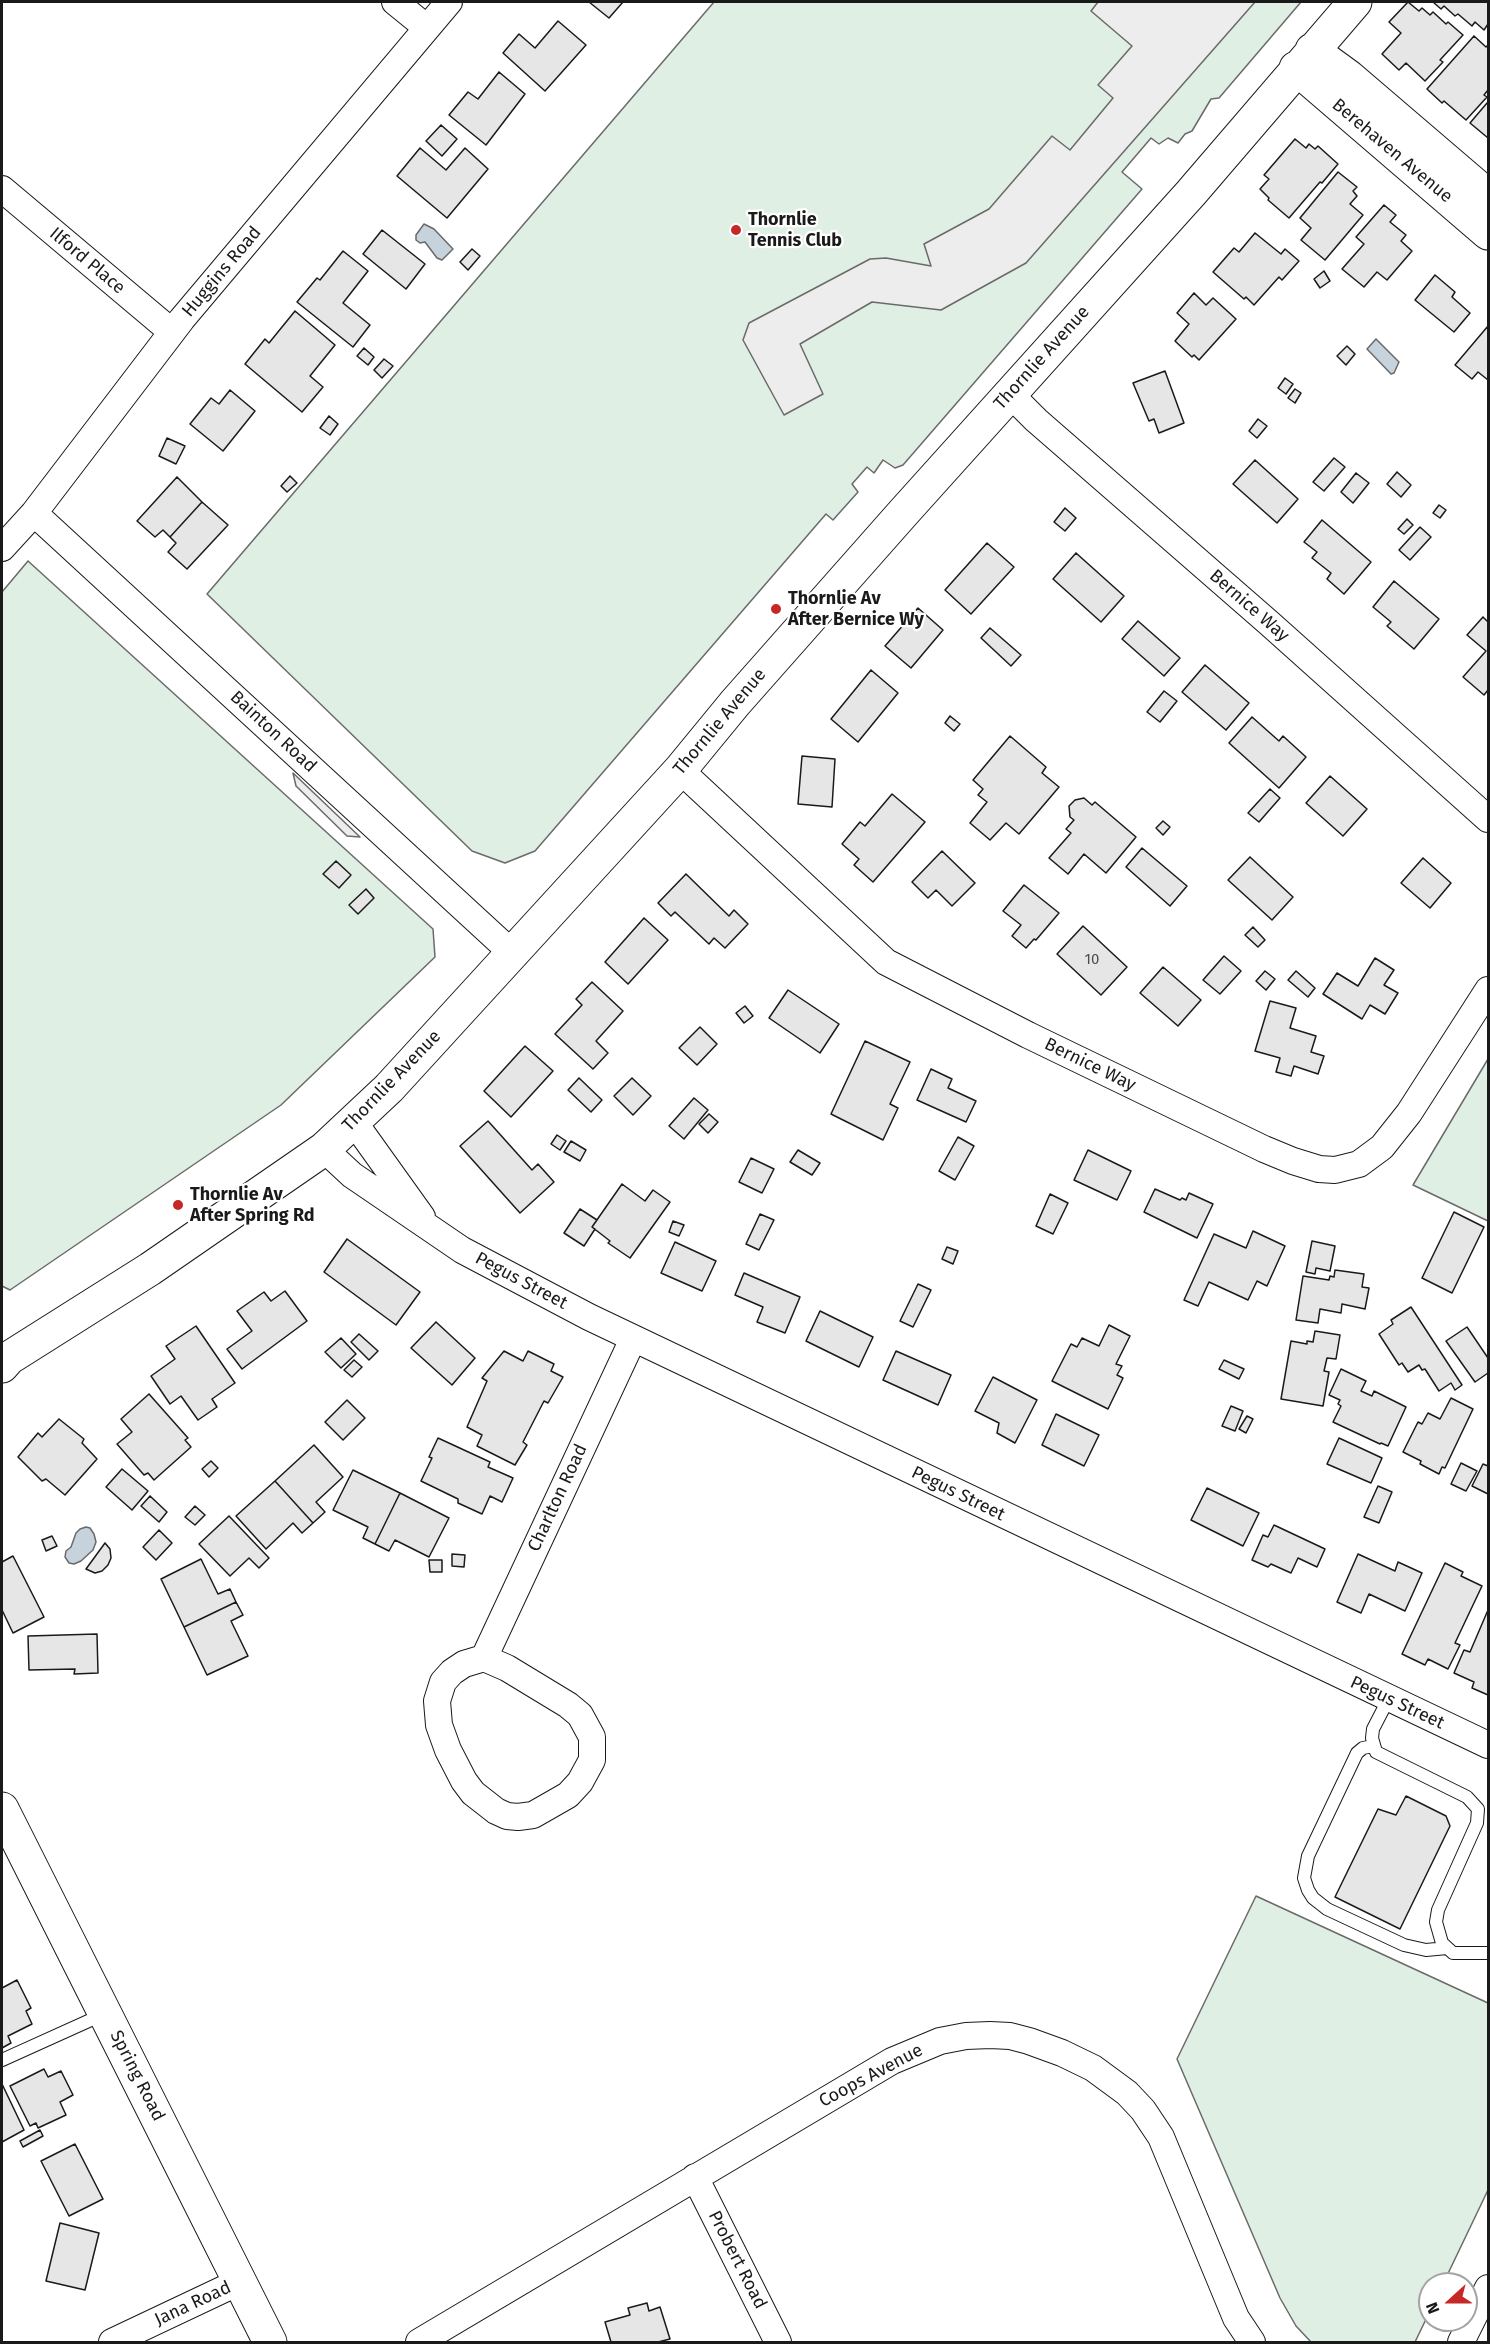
<!DOCTYPE html>
<style>
body{margin:0}
#map{position:relative;width:1490px;height:2344px;overflow:hidden;background:#fff;font-family:"Fira Sans",sans-serif}
canvas{display:block}
.frame{position:absolute;inset:0;border:3px solid #1a1a1a;pointer-events:none}
.north{position:absolute;left:1418px;top:2272px;width:60px;height:60px;box-sizing:border-box;background:#fff;border:2px solid #a3a3a3;border-radius:50%;rotate:249deg;font-size:16px;font-weight:700;line-height:24px;text-align:center;color:#1a1a1a}
.north::after{content:'';display:block;margin:auto;width:21px;height:27px;background:#c62828;clip-path:polygon(50% 0,100% 100%,50% 72%,0 100%)}
</style>
<div id="map">
<canvas width="1490" height="2344"></canvas>
<div class="frame"></div>
<div class="north">N</div>
</div>
<script>
const c = document.querySelector('canvas').getContext('2d');
c.lineJoin = 'round';
function fillPath(path, color) { c.fillStyle = color; c.fill(path, 'evenodd'); }
const shape = rows => new Path2D(rows.map(r => 'M' + r).join(''));
function stroke(path, color, width, dash) { c.strokeStyle = color; c.lineWidth = width; c.lineCap = dash ? 'butt' : 'round'; c.setLineDash(dash || []); c.stroke(path); }
function write(font, color, halo, rows, align = 'center') {
  c.font = font + ' "Fira Sans",sans-serif'; c.lineWidth = 4.5; c.setLineDash([]); c.textBaseline = 'middle'; c.strokeStyle = halo; c.fillStyle = color; for (const [text, x, y, turn = 0] of rows) {
    c.save(); c.translate(x, y); c.rotate((+turn || 0) * Math.PI / 180); c.textAlign = isNaN(turn) ? turn : align; if (halo) c.strokeText(text, 0, 0); c.fillText(text, 0, 0); c.restore();
  }
}
const green = shape([
 [714,2,1301,2,1219,98,1211,99,1192,131,1185,134,1178,143,1168,138,1159,144,1151,138,1122,172,1142,189,903,465,895,468,883,460,874,473,867,467,852,484,858,492,833,520,826,514,535,851,505,863,472,851,207,594,714,2],
 [28,561,433,929,435,957,281,1105,10,1290,2,1286,2,592,28,561],
 [1488,1059,1488,1221,1413,1185,1488,1059],
 [1256,1896,1488,2003,1488,2190,1443,2284,1430,2284,1430,2311,1415,2342,1311,2342,1296,2326,1280,2298,1177,2059,1256,1896]
]);
const parking = shape([
 [1098,2,1255,2,1026,263,941,310,872,302,800,344,823,394,784,415,743,340,749,323,870,259,886,258,931,266,924,244,989,209,1052,136,1070,150,1113,98,1098,85,1132,46,1091,11,1098,2],
 [293,773,360,837,347,836,296,786,293,773]
]);
const water = shape([
 [424,224,434,229,453,249,442,260,437,258,425,242,420,243,416,240,416,235,424,224],
 [1376,339,1399,362,1394,373,1391,374,1367,349,1376,339],
 [86,1527,90,1528,94,1534,96,1542,93,1550,81,1561,74,1564,69,1563,65,1557,66,1551,71,1547,76,1533,80,1529,86,1527]
]);
const building = shape([
 [589,2,623,2,609,18,589,2],
 [1408,2,1419,11,1422,8,1430,15,1433,12,1446,24,1448,22,1463,35,1440,60,1443,62,1425,81,1406,63,1399,70,1382,54,1401,33,1389,22,1408,2],
 [1433,2,1488,2,1488,24,1484,30,1475,22,1472,26,1458,14,1455,16,1444,6,1441,9,1433,2],
 [558,21,586,45,545,91,503,53,519,34,535,48,558,21],
 [1474,36,1486,47,1488,45,1488,90,1484,95,1487,97,1466,120,1444,101,1442,103,1427,89,1474,36],
 [499,72,525,94,486,145,449,115,468,92,478,99,499,72],
 [1487,103,1488,104,1488,138,1470,123,1487,103],
 [441,125,457,139,442,156,426,141,441,125],
 [1295,139,1306,148,1309,144,1315,149,1318,146,1338,164,1322,183,1320,182,1289,218,1268,200,1269,198,1260,189,1269,179,1264,175,1295,139],
 [420,148,446,170,465,148,488,169,447,218,397,176,420,148],
 [1338,172,1357,187,1353,191,1357,196,1350,204,1363,215,1325,260,1301,240,1311,228,1300,218,1338,172],
 [1384,205,1396,215,1390,222,1406,235,1401,241,1412,251,1387,280,1377,272,1364,287,1342,269,1364,244,1356,237,1384,205],
 [382,230,425,264,406,289,363,254,382,230],
 [1255,233,1281,254,1285,249,1299,261,1282,280,1279,277,1254,305,1246,297,1244,299,1213,272,1234,248,1239,252,1255,233],
 [472,249,480,256,468,270,460,262,472,249],
 [343,251,368,271,343,303,370,325,353,347,297,302,317,278,320,280,343,251],
 [1324,271,1330,281,1320,288,1314,279,1324,271],
 [1435,275,1455,292,1452,297,1470,313,1454,332,1415,300,1435,275],
 [1194,293,1206,305,1213,298,1236,319,1199,360,1194,355,1192,357,1175,341,1189,324,1177,313,1194,293],
 [295,311,335,345,310,376,323,387,302,412,245,364,265,339,269,343,295,311],
 [1488,326,1488,380,1478,372,1472,379,1455,365,1488,326],
 [1347,346,1355,354,1346,365,1337,356,1347,346],
 [364,348,374,357,368,365,357,356,364,348],
 [384,359,393,366,382,378,374,370,384,359],
 [1165,371,1184,423,1159,433,1154,419,1149,421,1133,383,1165,371],
 [1285,378,1293,384,1286,394,1278,388,1285,378],
 [1295,389,1301,393,1295,403,1288,398,1295,389],
 [230,390,255,411,223,451,190,424,211,398,219,404,230,390],
 [329,416,338,424,330,435,320,428,329,416],
 [1258,419,1267,426,1257,438,1249,431,1258,419],
 [167,438,185,446,176,464,159,456,167,438],
 [1334,458,1345,467,1324,491,1313,482,1334,458],
 [1255,460,1298,499,1277,523,1233,484,1255,460],
 [1397,472,1411,485,1401,497,1387,484,1397,472],
 [1356,473,1369,483,1353,503,1341,492,1356,473],
 [290,476,297,483,287,492,281,486,290,476],
 [177,477,202,502,170,537,163,530,155,537,137,521,177,477],
 [202,502,228,525,187,569,168,552,176,543,170,537,202,502],
 [1439,505,1446,510,1440,518,1433,513,1439,505],
 [1065,508,1076,518,1065,531,1054,522,1065,508],
 [1407,519,1413,525,1404,534,1398,529,1407,519],
 [1322,520,1371,562,1344,594,1327,579,1331,573,1312,558,1317,552,1304,542,1322,520],
 [1420,527,1431,537,1410,560,1399,550,1420,527],
 [987,543,1014,567,971,614,945,590,987,543],
 [1076,553,1124,596,1101,622,1053,579,1076,553],
 [1394,581,1439,619,1414,649,1387,626,1391,622,1373,607,1394,581],
 [918,608,943,630,911,668,885,646,918,608],
 [1483,617,1488,622,1488,690,1484,695,1463,677,1486,651,1467,635,1483,617],
 [1138,621,1180,658,1164,676,1122,639,1138,621],
 [990,628,1021,655,1011,666,981,638,990,628],
 [1205,665,1249,703,1226,730,1182,692,1205,665],
 [871,670,898,693,858,742,831,719,871,670],
 [1164,691,1177,701,1160,722,1147,712,1164,691],
 [950,716,960,724,954,731,945,723,950,716],
 [1252,717,1279,741,1283,736,1306,757,1279,788,1229,743,1252,717],
 [1010,736,1046,767,1042,773,1059,787,1019,834,1006,823,990,840,970,823,987,802,978,795,983,789,973,780,1010,736],
 [802,756,835,759,832,807,798,804,802,756],
 [1330,776,1367,809,1343,836,1306,803,1330,776],
 [1270,789,1280,798,1259,822,1248,813,1270,789],
 [892,794,925,822,873,882,854,865,859,859,842,844,860,822,865,826,892,794],
 [1084,798,1092,805,1095,802,1136,837,1106,873,1084,854,1068,874,1049,858,1071,833,1066,829,1074,820,1070,817,1069,806,1075,800,1084,798],
 [1163,821,1170,827,1163,835,1156,828,1163,821],
 [1142,848,1187,886,1170,906,1126,867,1142,848],
 [942,851,975,883,952,906,936,890,928,898,912,882,942,851],
 [1250,857,1293,897,1272,920,1228,880,1250,857],
 [1423,858,1451,883,1430,908,1401,883,1423,858],
 [336,861,351,875,339,888,323,874,336,861],
 [686,874,729,916,734,910,748,924,725,948,714,938,709,944,675,912,671,916,658,903,686,874],
 [1024,885,1059,913,1036,940,1034,939,1026,948,1012,936,1021,925,1003,911,1024,885],
 [366,889,374,898,358,914,349,905,366,889],
 [644,918,668,940,628,984,605,962,644,918],
 [1083,926,1127,967,1101,995,1057,954,1083,926],
 [1253,927,1265,940,1258,947,1245,935,1253,927],
 [1224,956,1241,971,1220,994,1203,980,1224,956],
 [1375,958,1394,970,1384,985,1398,993,1385,1014,1370,1005,1362,1019,1323,994,1337,973,1358,986,1375,958],
 [1163,967,1201,1000,1178,1026,1140,993,1163,967],
 [1265,971,1275,979,1266,990,1256,981,1265,971],
 [1296,971,1315,988,1308,997,1288,980,1296,971],
 [592,982,623,1011,596,1041,608,1053,593,1069,555,1034,582,1005,576,999,592,982],
 [788,990,839,1024,820,1053,769,1018,788,990],
 [1270,1001,1296,1008,1290,1028,1316,1036,1311,1052,1324,1056,1318,1074,1294,1066,1291,1076,1276,1072,1280,1058,1255,1051,1270,1001],
 [745,1006,753,1016,744,1023,736,1013,745,1006],
 [700,1027,717,1044,697,1065,679,1048,700,1027],
 [865,1041,910,1062,890,1104,898,1108,883,1140,831,1114,865,1041],
 [525,1046,553,1071,511,1117,484,1091,525,1046],
 [931,1069,952,1079,948,1088,976,1101,966,1122,917,1100,931,1069],
 [579,1078,602,1100,591,1112,568,1090,579,1078],
 [632,1078,651,1096,633,1115,614,1096,632,1078],
 [694,1098,708,1110,684,1139,669,1126,694,1098],
 [709,1114,718,1122,708,1133,699,1124,709,1114],
 [488,1121,532,1170,538,1164,554,1182,520,1213,460,1146,488,1121],
 [557,1135,566,1141,560,1150,551,1144,557,1135],
 [958,1137,974,1146,955,1180,939,1171,958,1137],
 [571,1141,586,1150,580,1161,564,1152,571,1141],
 [798,1150,820,1163,812,1175,790,1162,798,1150],
 [1088,1150,1131,1171,1117,1200,1074,1180,1088,1150],
 [751,1158,774,1169,762,1193,739,1182,751,1158],
 [622,1184,645,1201,653,1190,670,1202,630,1258,608,1243,610,1241,592,1227,622,1184],
 [1155,1189,1180,1200,1182,1198,1186,1200,1189,1193,1213,1204,1197,1238,1144,1212,1155,1189],
 [1050,1194,1068,1203,1053,1234,1036,1226,1050,1194],
 [580,1209,597,1220,592,1227,595,1229,584,1246,564,1233,580,1209],
 [1454,1212,1484,1227,1452,1293,1422,1278,1454,1212],
 [760,1214,774,1220,759,1250,746,1244,760,1214],
 [673,1221,684,1225,679,1236,669,1232,673,1221],
 [1253,1231,1285,1246,1267,1286,1257,1281,1248,1300,1209,1282,1198,1306,1184,1300,1214,1234,1246,1248,1253,1231],
 [347,1239,420,1292,396,1325,324,1272,347,1239],
 [1312,1241,1335,1246,1330,1271,1316,1268,1315,1274,1306,1272,1312,1241],
 [675,1242,716,1261,702,1291,661,1273,675,1242],
 [947,1247,958,1251,953,1264,942,1259,947,1247],
 [1335,1270,1364,1274,1362,1287,1369,1288,1365,1309,1342,1304,1341,1313,1320,1309,1318,1323,1296,1320,1303,1276,1329,1280,1330,1276,1334,1277,1335,1270],
 [744,1273,800,1297,785,1333,757,1322,763,1307,735,1295,744,1273],
 [918,1284,931,1290,913,1327,900,1321,918,1284],
 [285,1291,307,1321,242,1369,227,1349,252,1331,237,1311,264,1292,271,1301,285,1291],
 [1411,1307,1462,1385,1455,1390,1451,1383,1439,1391,1425,1369,1422,1370,1419,1365,1408,1372,1402,1363,1399,1365,1379,1334,1393,1324,1391,1320,1411,1307],
 [820,1311,873,1337,859,1367,806,1341,820,1311],
 [436,1322,475,1358,452,1385,411,1348,436,1322],
 [1109,1325,1130,1336,1116,1364,1122,1366,1117,1375,1123,1378,1108,1409,1052,1381,1071,1344,1077,1347,1082,1338,1099,1346,1109,1325],
 [196,1326,235,1383,212,1399,217,1407,198,1420,181,1396,170,1404,151,1376,175,1359,166,1346,196,1326],
 [1467,1327,1488,1358,1488,1373,1475,1382,1446,1341,1467,1327],
 [1315,1331,1340,1335,1336,1359,1327,1358,1324,1371,1329,1372,1323,1406,1281,1399,1291,1341,1307,1344,1307,1341,1313,1342,1315,1331],
 [359,1334,378,1351,369,1360,351,1342,359,1334],
 [341,1338,356,1354,341,1368,325,1352,341,1338],
 [504,1351,523,1361,528,1351,554,1364,551,1371,563,1377,548,1403,544,1401,523,1442,527,1445,515,1465,477,1446,482,1435,467,1427,487,1381,482,1378,504,1351],
 [896,1351,951,1375,938,1405,883,1380,896,1351],
 [354,1360,362,1367,352,1377,344,1370,354,1360],
 [1224,1360,1244,1369,1239,1379,1219,1369,1224,1360],
 [1341,1369,1366,1381,1361,1391,1372,1396,1374,1391,1406,1407,1388,1446,1381,1443,1380,1444,1333,1422,1341,1406,1338,1404,1340,1400,1329,1395,1341,1369],
 [993,1377,1037,1400,1015,1443,997,1433,999,1423,975,1411,993,1377],
 [149,1394,188,1438,185,1440,191,1447,154,1480,148,1473,144,1475,117,1444,132,1432,121,1419,149,1394],
 [1451,1398,1473,1409,1445,1468,1442,1467,1439,1474,1420,1464,1421,1461,1403,1452,1418,1422,1422,1424,1428,1413,1440,1419,1451,1398],
 [347,1400,365,1418,343,1440,325,1422,347,1400],
 [1231,1406,1243,1411,1235,1431,1222,1426,1231,1406],
 [1056,1414,1099,1435,1084,1466,1042,1445,1056,1414],
 [1247,1416,1253,1419,1246,1433,1239,1429,1247,1416],
 [59,1419,84,1439,82,1443,97,1459,65,1495,46,1479,42,1481,18,1457,38,1433,42,1437,59,1419],
 [438,1438,490,1462,488,1467,513,1478,502,1502,490,1496,482,1514,458,1503,458,1499,421,1481,432,1458,429,1457,438,1438],
 [1339,1438,1382,1458,1371,1483,1327,1464,1339,1438],
 [314,1445,343,1477,316,1502,325,1512,313,1523,275,1481,314,1445],
 [211,1461,218,1468,209,1477,202,1469,211,1461],
 [1461,1463,1477,1471,1466,1491,1451,1484,1461,1463],
 [1483,1464,1488,1466,1488,1494,1472,1486,1483,1464],
 [122,1469,148,1491,132,1510,106,1487,122,1469],
 [353,1470,400,1493,375,1544,363,1538,368,1527,333,1510,353,1470],
 [275,1481,313,1523,302,1533,293,1523,266,1549,236,1516,275,1481],
 [1378,1486,1392,1492,1379,1523,1364,1517,1378,1486],
 [1207,1488,1259,1513,1243,1546,1191,1520,1207,1488],
 [400,1493,449,1518,429,1557,395,1540,389,1551,375,1544,400,1493],
 [150,1496,167,1512,159,1522,141,1506,150,1496],
 [195,1506,205,1515,195,1525,185,1517,195,1506],
 [229,1516,269,1558,259,1568,249,1558,230,1576,199,1544,229,1516],
 [1274,1525,1325,1549,1317,1567,1298,1558,1291,1573,1271,1564,1268,1567,1252,1560,1263,1535,1268,1537,1274,1525],
 [159,1530,172,1543,156,1560,143,1547,159,1530],
 [52,1536,57,1546,46,1551,42,1540,52,1536],
 [105,1543,110,1549,111,1558,108,1565,102,1571,95,1573,86,1569,105,1543],
 [452,1554,465,1555,464,1567,452,1566,452,1554],
 [1358,1554,1395,1571,1398,1562,1422,1573,1405,1611,1369,1594,1361,1613,1337,1602,1358,1554],
 [13,1556,44,1617,13,1633,2,1610,2,1562,13,1556],
 [201,1559,218,1594,230,1589,236,1602,184,1627,161,1579,201,1559],
 [429,1560,442,1560,442,1572,430,1572,429,1560],
 [1445,1563,1463,1572,1461,1576,1482,1586,1455,1643,1460,1645,1448,1669,1428,1659,1425,1665,1402,1654,1445,1563],
 [236,1602,243,1615,231,1621,248,1656,207,1675,184,1627,236,1602],
 [1488,1610,1488,1695,1472,1688,1474,1682,1454,1673,1464,1650,1470,1652,1488,1610],
 [97,1634,98,1673,74,1674,75,1669,29,1670,28,1636,97,1634],
 [1406,1796,1446,1816,1450,1826,1400,1929,1335,1897,1378,1809,1396,1815,1406,1796],
 [17,1980,31,2008,26,2011,32,2024,8,2036,11,2043,2,2048,2,1988,17,1980],
 [44,2069,48,2077,61,2071,73,2095,60,2102,66,2115,38,2128,36,2123,30,2126,10,2086,44,2069],
 [2,2084,24,2130,2,2142,2,2084],
 [40,2130,43,2136,23,2147,20,2141,40,2130],
 [75,2144,103,2199,69,2216,41,2161,75,2144],
 [60,2223,99,2233,85,2290,46,2281,60,2223],
 [647,2303,649,2311,660,2307,670,2339,658,2342,611,2342,605,2322,630,2315,628,2308,647,2303]
]);
const lane = shape([
 [1388,1700,1373,1729,1372,1738,1376,1752,1467,1797,1478,1809,1477,1823,1438,1910,1436,1922,1442,1943,1453,1953,1488,1953],
 [1373,1746,1363,1748,1357,1753,1308,1856,1304,1878,1308,1890,1313,1898,1327,1909,1404,1945,1426,1950,1447,1948],
 [2,2060,104,2014]
]);
const street = shape([
 [395,2,427,28],
 [2,189,172,332],
 [1009,393,1036,420,1269,623,1488,819],
 [34,513,511,952],
 [2,548,34,513,182,319,449,2],
 [680,770,886,962,1028,1035,1264,1149,1293,1161,1319,1169,1335,1170,1359,1164,1382,1147,1409,1113,1488,990],
 [354,1122,422,1217],
 [324,1149,352,1175,462,1250,589,1317,1488,1745],
 [484,1658,507,1668,568,1705,580,1715,592,1737,592,1760,580,1782,568,1795,533,1815,518,1817,507,1816,496,1811,473,1793,464,1781,448,1750,439,1725,437,1701,443,1682,452,1672,464,1664,484,1658],
 [484,1658,633,1339],
 [695,2177,778,2342],
 [112,2342,241,2281],
 [419,2342,892,2061,940,2041,966,2036,990,2035,1010,2036,1029,2041,1062,2053,1093,2068,1127,2093,1143,2110,1161,2137,1236,2318,1252,2342],
 [1461,2342,1488,2288]
]);
const secondary = shape([
 [1312,50,1349,77,1488,196],
 [1296,68,1488,233],
 [2,1366,9,1358,150,1269,324,1149,389,1088,680,770,735,703,903,513,1191,193,1355,2]
]);
const primary = shape([
 [2,1809,270,2342]
]);
const markers = [
 [736,230,6,"#c62828"],
 [776,609,6,"#c62828"],
 [178,1205,6,"#c62828"]
];
const numberNames = [
 ["10",1092,960]
];
const streetNames = [
 ["Berehaven Avenue",1392,151,40],
 ["Ilford Place",87,261,40],
 ["Huggins Road",222,272,-50],
 ["Thornlie Avenue",1042,358,-48],
 ["Bernice Way",1249,606,41],
 ["Thornlie Avenue",720,722,-50],
 ["Bainton Road",273,732,43],
 ["Bernice Way",1090,1065,26],
 ["Thornlie Avenue",392,1081,-46],
 ["Pegus Street",521,1281,28],
 ["Pegus Street",958,1494,26],
 ["Charlton Road",558,1498,-65],
 ["Pegus Street",1397,1703,25],
 ["Spring Road",137,2076,63],
 ["Coops Avenue",871,2076,-28],
 ["Probert Road",737,2260,63],
 ["Jana Road",193,2304,-25]
];
const poiNames = [
 ["Thornlie",748,220],
 ["Tennis Club",748,241],
 ["Thornlie Av",788,599],
 ["After Bernice Wy",788,620],
 ["Thornlie Av",190,1195],
 ["After Spring Rd",190,1216]
];
fillPath(green, '#e0efe3');
stroke(green, '#6a6a6a', 1.5);
fillPath(parking, '#ededed');
stroke(parking, '#6a6a6a', 1.5);
fillPath(water, '#c6d2dc');
stroke(water, '#6a6a6a', 1.5);
fillPath(building, '#e6e6e6');
stroke(building, '#1a1a1a', 1.5);
stroke(lane, '#1a1a1a', 14);
stroke(street, '#1a1a1a', 28);
stroke(secondary, '#1a1a1a', 35);
stroke(primary, '#1a1a1a', 35);
stroke(lane, '#fff', 12);
stroke(street, '#fff', 26);
stroke(secondary, '#fff', 33);
stroke(primary, '#fff', 33);
for (const [x, y, r, color] of markers) { const dot = new Path2D(); dot.arc(x, y, r, 0, 2 * Math.PI); c.fillStyle = color; c.fill(dot); stroke(dot, '#fff', 2); }
write('15px', '#4d4d4d', null, numberNames);
write('18px', '#1a1a1a', '#fff', streetNames);
write('bold 18px', '#1a1a1a', '#fff', poiNames, 'left');
</script>
